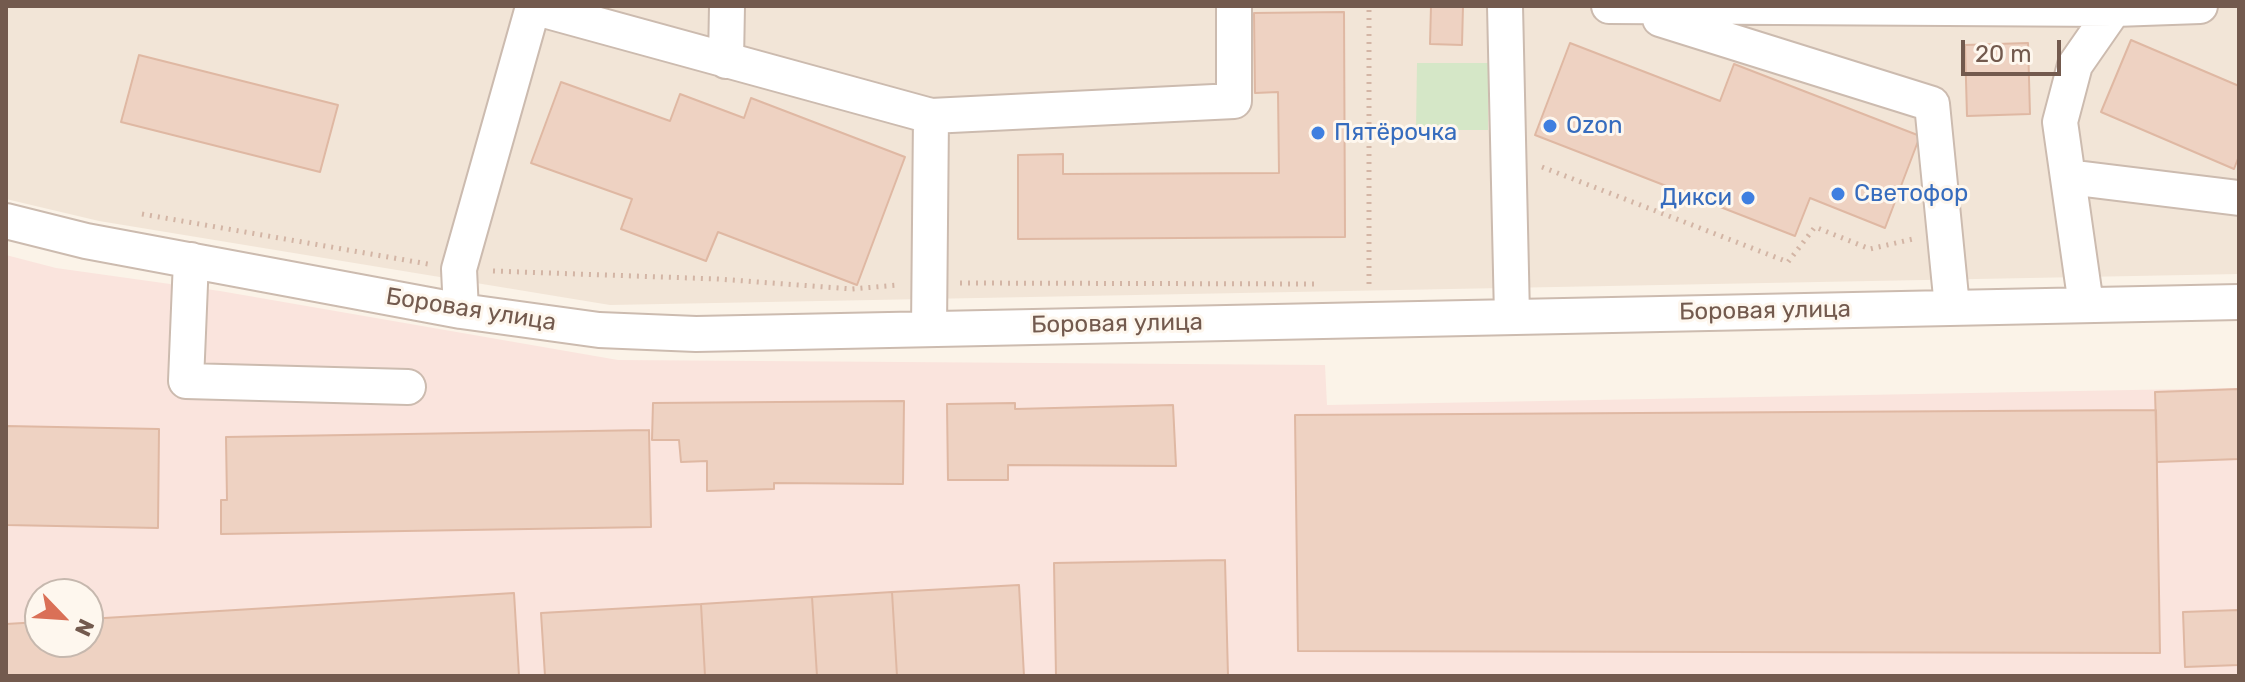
<!DOCTYPE html>
<meta charset="utf-8">
<style>
body{margin:0}
#map{position:relative;width:2245px;height:682px;overflow:hidden;background:#fbf3e8;font-family:Rubik,sans-serif}
canvas{display:block}
.frame{position:absolute;inset:0;border:8px solid #735a4e;pointer-events:none}
.north{position:absolute;left:24px;top:578px;width:80px;height:80px;box-sizing:border-box;background:#fef7ee;border:2px solid #c6b8ae;border-radius:50%;rotate:115deg;font-size:22px;font-weight:700;line-height:32px;text-align:center;color:#735a4e}
.north::after{content:'';display:block;margin:auto;width:28px;height:36px;background:#da7057;clip-path:polygon(50% 0,100% 100%,50% 72%,0 100%)}
.scale{position:absolute;left:1961px;top:40px;width:100px;height:36px;box-sizing:border-box;border:4px solid #735a4e;border-top:0;padding-left:10px;font-size:24px;line-height:28px;white-space:nowrap;color:#735a4e;-webkit-text-stroke:6px #fef7ee;paint-order:stroke}
</style>
<div id="map">
<canvas width="2245" height="682"></canvas>
<div class="frame"></div>
<div class="north">N</div>
<div class="scale">20 m</div>
</div>
<script>
const c = document.querySelector('canvas').getContext('2d');
c.lineJoin = 'round';
function fillPath(path, color) { c.fillStyle = color; c.fill(path, 'evenodd'); }
const shape = rows => new Path2D(rows.map(r => 'M' + r).join(''));
function stroke(path, color, width, dash) { c.strokeStyle = color; c.lineWidth = width; c.lineCap = dash ? 'butt' : 'round'; c.setLineDash(dash || []); c.stroke(path); }
function write(font, color, halo, rows, align = 'center') {
  c.font = font + ' Rubik,sans-serif'; c.lineWidth = 6; c.setLineDash([]); c.textBaseline = 'middle'; c.strokeStyle = halo; c.fillStyle = color; for (const [text, x, y, turn = 0] of rows) {
    c.save(); c.translate(x, y); c.rotate((+turn || 0) * Math.PI / 180); c.textAlign = isNaN(turn) ? turn : align; if (halo) c.strokeText(text, 0, 0); c.fillText(text, 0, 0); c.restore();
  }
}
const residential = shape([
 [6,6,2239,6,2239,274,610,305,99,221,6,199]
]);
const commercial = shape([
 [6,255,56,268,220,291,618,360,1325,365,1327,405,2239,388,2239,676,6,676],
 [40,594,88,594,88,642,40,642]
]);
const green = shape([
 [1417,63,1488,63,1488,130,1416,130]
]);
const building = shape([
 [1431,6,1463,6,1462,45,1430,44,1431,6],
 [1344,12,1345,237,1018,239,1018,155,1063,154,1063,174,1279,173,1278,92,1255,93,1254,13,1344,12],
 [2131,40,2239,86,2239,156,2234,169,2101,112,2131,40],
 [1570,43,1720,101,1734,64,1920,136,1885,228,1810,198,1795,236,1535,135,1570,43],
 [2028,43,2030,114,1967,116,1965,45,2028,43],
 [139,55,338,105,320,172,121,122,139,55],
 [561,82,670,121,680,94,744,118,751,98,905,157,857,285,718,232,706,261,621,229,632,199,531,163,561,82],
 [2239,389,2239,459,2157,462,2155,392,2239,389],
 [904,401,903,484,774,483,774,489,707,491,707,461,681,462,679,440,652,440,653,403,904,401],
 [1015,403,1015,409,1173,405,1176,466,1008,465,1008,480,948,480,947,404,1015,403],
 [2156,410,2160,653,1298,651,1295,415,2156,410],
 [6,426,159,429,158,528,6,525,6,426],
 [649,430,651,527,221,534,221,500,227,500,226,437,649,430],
 [1225,560,1228,676,1056,676,1054,563,1225,560],
 [1019,585,1024,676,897,676,892,592,1019,585],
 [892,592,897,676,817,676,812,597,892,592],
 [514,593,519,676,6,676,6,624,40,622,40,642,88,642,88,619,514,593],
 [812,597,817,676,705,676,701,604,812,597],
 [701,604,705,676,545,676,541,613,701,604],
 [2239,610,2239,665,2185,667,2183,612,2239,610]
]);
const path = shape([
 [1542,167,1788,262,1815,227,1870,249,1913,239],
 [142,214,428,264],
 [493,271,718,279,852,289,898,285],
 [960,283,1318,284],
 [1369,284,1369,6]
]);
const minor = shape([
 [1505,6,1512,316],
 [1609,6,2115,9,2200,6],
 [1660,19,1932,104,1952,307],
 [726,61,727,6],
 [2068,177,2239,198],
 [6,221,86,241,461,311,599,330,696,334,2239,302],
 [191,260,186,381,408,387],
 [2086,305,2060,122,2075,65,2116,6],
 [461,311,459,269,533,7,931,116],
 [929,329,931,116,1234,101,1234,6]
]);
const markers = [
 [1550,126,8,"#3f7fe0"],
 [1318,133,8,"#3f7fe0"],
 [1838,194,8,"#3f7fe0"],
 [1748,198,8,"#3f7fe0"]
];
const shopNames = [
 ["Ozon",1566,126],
 ["Пятёрочка",1334,133],
 ["Светофор",1854,194],
 ["Дикси",1732,198,"right"]
];
const streetNames = [
 ["Боровая улица",471,310,9],
 ["Боровая улица",1765,311,-1],
 ["Боровая улица",1117,324,-1]
];
fillPath(residential, '#f2e5d7');
fillPath(commercial, '#fae4dd');
fillPath(green, '#d5e7c7');
fillPath(building, '#eed2c2');
stroke(building, '#dfb8a3', 2);
stroke(minor, '#ccbbaf', 38);
stroke(path, '#d3b5a5', 5, [2, 6]);
stroke(minor, '#fff', 34);
for (const [x, y, r, color] of markers) { const dot = new Path2D(); dot.arc(x, y, r, 0, 2 * Math.PI); c.fillStyle = color; c.fill(dot); stroke(dot, '#fef7ee', 3); }
write('24px', '#366cbe', '#fef7ee', shopNames, 'left');
write('24px', '#735a4e', '#fef7ee', streetNames);
</script>
